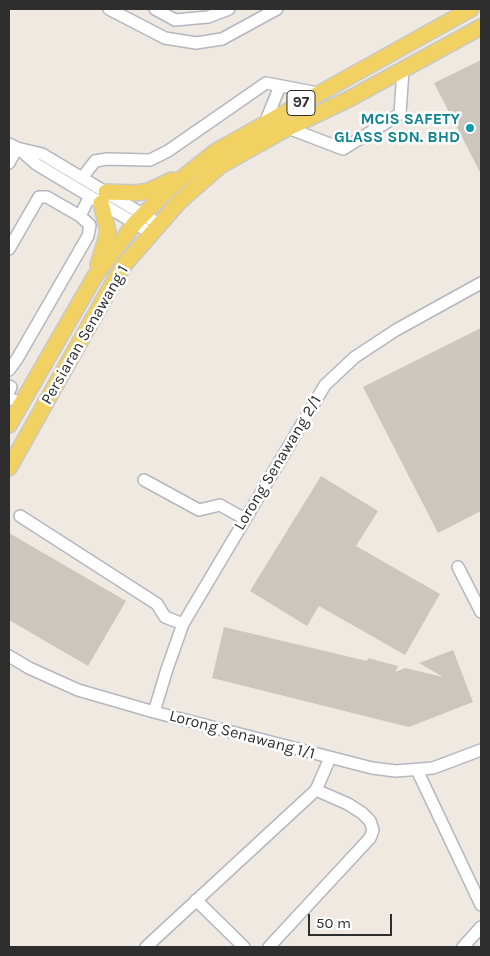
<!DOCTYPE html>
<style>
body{margin:0}
#map{position:relative;width:490px;height:956px;overflow:hidden;background:#efe9e1;font-family:Karla,sans-serif}
canvas{display:block}
.frame{position:absolute;inset:0;border:10px solid #2e2e2e;pointer-events:none}
.scale{position:absolute;left:308px;top:914px;width:84px;height:22px;box-sizing:border-box;border:2px solid #2e2e2e;border-top:0;padding-left:6px;font-size:15px;line-height:18px;white-space:nowrap;color:#2e2e2e;-webkit-text-stroke:4px #fff;paint-order:stroke}
</style>
<div id="map">
<canvas width="490" height="956"></canvas>
<div class="frame"></div>
<div class="scale">50 m</div>
</div>
<script>
const c = document.querySelector('canvas').getContext('2d');
c.lineJoin = 'round';
function fillPath(path, color) { c.fillStyle = color; c.fill(path, 'evenodd'); }
const shape = rows => new Path2D(rows.map(r => 'M' + r).join(''));
function stroke(path, color, width, dash) { c.strokeStyle = color; c.lineWidth = width; c.lineCap = dash ? 'butt' : 'round'; c.setLineDash(dash || []); c.stroke(path); }
function write(font, color, halo, rows, align = 'center') {
  c.font = font + ' Karla,sans-serif'; c.lineWidth = 5; c.setLineDash([]); c.textBaseline = 'middle'; c.strokeStyle = halo; c.fillStyle = color; for (const [text, x, y, turn = 0] of rows) {
    c.save(); c.translate(x, y); c.rotate((+turn || 0) * Math.PI / 180); c.textAlign = isNaN(turn) ? turn : align; if (halo) c.strokeText(text, 0, 0); c.fillText(text, 0, 0); c.restore();
  }
}
const building = shape([
 [481,60,481,174,434,83],
 [481,328,481,511,438,533,363,387],
 [321,476,378,511,356,546,440,594,405,655,319,606,307,626,250,591],
 [9,533,126,601,88,666,9,620],
 [224,627,367,661,368,658,398,666,395,672,405,668,443,677,419,663,453,650,473,702,409,727,212,678]
]);
const minor = shape([
 [109,9,165,38,196,43,222,39,277,9],
 [155,9,175,20,208,17,229,9],
 [265,123,280,86],
 [288,128,343,149,400,114,403,70],
 [9,144,17,148,42,154,159,224],
 [19,149,36,164,151,233],
 [9,163,17,148],
 [82,178,95,161,107,159,150,160,168,151,266,83,318,93],
 [9,249,39,197,47,197,80,216],
 [9,370,17,359,88,236,90,225,80,216,90,196],
 [9,386,11,387,9,391],
 [9,398,21,403],
 [144,480,199,510,220,505,245,519],
 [20,516,157,604,165,617,183,624],
 [458,567,481,612],
 [9,656,29,668,78,690,154,712,372,768,396,771,433,768,481,750],
 [154,712,167,669,183,624,325,385,355,357,396,330,481,283],
 [417,770,481,905],
 [196,900,244,947],
 [146,947,316,790,330,758],
 [269,947,370,838,373,830,370,821,362,813,348,804,316,790],
 [463,947,481,927]
]);
const major = shape([
 [106,192,136,193,148,191,172,180],
 [98,265,108,232,101,203],
 [9,425,95,276,135,223,171,187,216,151,471,9],
 [9,468,113,283,124,265,179,202,220,166,288,128,349,99,481,27]
]);
const markers = [
 [470,128,5,"#0f9aa8"]
];
const shields = [
 [301,103,28]
];
const shieldNames = [
 ["97",301,103]
];
const cultureNames = [
 ["MCIS SAFETY",460,119],
 ["GLASS SDN. BHD",460,137]
];
const streetNames = [
 ["Persiaran Senawang 1",85,335,-60],
 ["Lorong Senawang 2/1",278,463,-59],
 ["Lorong Senawang 1/1",242,735,15]
];
fillPath(building, '#cbc7bf');
stroke(minor, '#b4b7c1', 14);
stroke(major, '#c9c9c9', 18);
stroke(minor, '#fff', 11);
stroke(major, '#f2d163', 15);
for (const [x, y, r, color] of markers) { const dot = new Path2D(); dot.arc(x, y, r, 0, 2 * Math.PI); c.fillStyle = color; c.fill(dot); stroke(dot, '#fff', 2); }
for (const [x, y, w] of shields) { const box = new Path2D(); box.roundRect(x - w / 2, y - 12.5, w, 25, 4); c.fillStyle = '#fff'; c.fill(box); stroke(box, '#2e2e2e', 1); }
write('bold 15px', '#2e2e2e', null, shieldNames);
write('bold 16px', '#0d838f', '#fff', cultureNames, 'right');
write('16px', '#2e2e2e', '#fff', streetNames);
</script>
